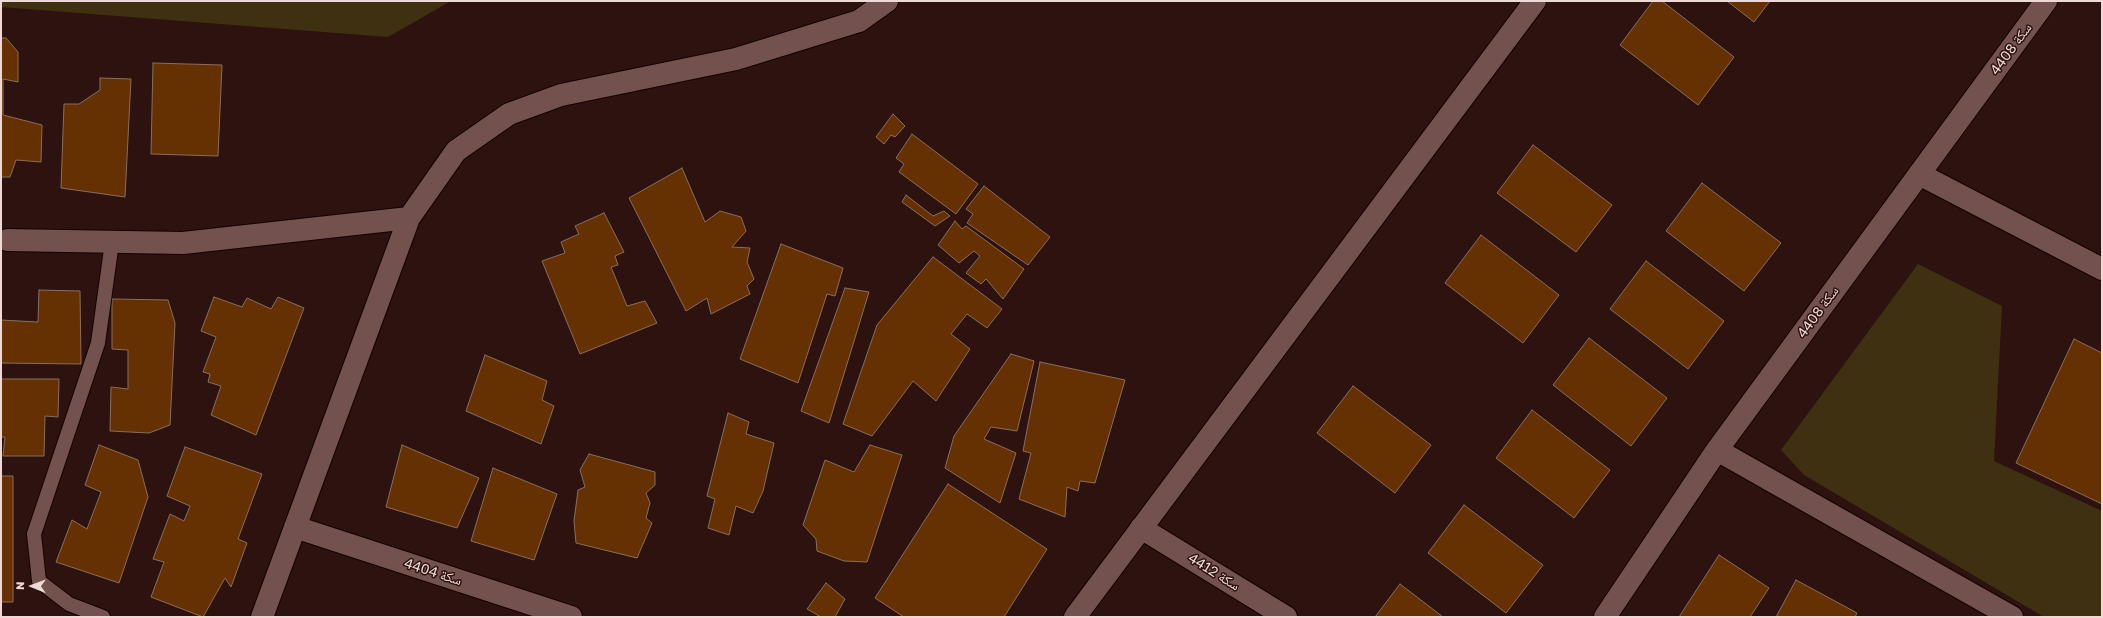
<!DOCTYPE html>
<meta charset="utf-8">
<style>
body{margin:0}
#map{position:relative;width:2103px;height:618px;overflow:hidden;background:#2e1210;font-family:"Golos Text",sans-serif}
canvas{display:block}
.frame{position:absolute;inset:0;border:2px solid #eed9d7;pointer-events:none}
.north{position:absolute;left:12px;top:566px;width:40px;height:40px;-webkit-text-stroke:3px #2e1210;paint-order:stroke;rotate:271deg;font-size:11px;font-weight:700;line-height:16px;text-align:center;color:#eed9d7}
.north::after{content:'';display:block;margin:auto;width:14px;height:18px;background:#eed9d7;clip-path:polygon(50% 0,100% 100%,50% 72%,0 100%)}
</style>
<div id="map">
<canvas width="2103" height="618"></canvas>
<div class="frame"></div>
<div class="north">N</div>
</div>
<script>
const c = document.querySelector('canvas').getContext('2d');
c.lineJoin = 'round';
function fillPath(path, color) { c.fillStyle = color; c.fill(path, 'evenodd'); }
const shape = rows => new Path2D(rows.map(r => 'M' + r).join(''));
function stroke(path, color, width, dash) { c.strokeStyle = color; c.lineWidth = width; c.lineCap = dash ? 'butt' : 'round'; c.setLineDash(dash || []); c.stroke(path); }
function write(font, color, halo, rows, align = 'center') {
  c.font = font + ' "Golos Text","Noto Naskh Arabic",sans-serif'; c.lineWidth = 3; c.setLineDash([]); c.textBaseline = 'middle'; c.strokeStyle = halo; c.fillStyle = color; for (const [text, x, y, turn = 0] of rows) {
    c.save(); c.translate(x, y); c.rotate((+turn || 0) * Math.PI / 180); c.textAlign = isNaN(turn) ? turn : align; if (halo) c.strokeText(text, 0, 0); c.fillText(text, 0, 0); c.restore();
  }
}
const green = shape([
 [1,1,451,1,388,37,1,7],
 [1918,264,2002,306,1994,461,2102,511,2102,617,2044,617,1804,475,1781,450]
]);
const building = shape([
 [1653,1,1662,1,1734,57,1698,105,1620,45,1653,1],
 [1727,1,1770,1,1754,22,1727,1],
 [1,38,6,38,18,52,18,82,3,79,3,115,42,125,41,162,16,160,10,177,1,177,1,38],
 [153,63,222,65,218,156,151,154,153,63],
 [100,78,131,79,125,197,61,188,64,104,79,104,100,90,100,78],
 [893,114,905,126,895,137,891,135,884,144,876,137,893,114],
 [912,134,978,184,956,214,899,172,904,164,896,158,912,134],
 [1533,145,1612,205,1576,252,1497,193,1533,145],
 [682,168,705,222,720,211,741,217,746,231,732,247,750,248,747,262,754,279,747,286,750,294,711,314,707,298,686,311,629,198,682,168],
 [1702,183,1781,243,1744,291,1666,231,1702,183],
 [984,186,1050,237,1028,265,967,223,973,214,966,209,984,186],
 [906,195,933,216,944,211,950,216,935,226,902,202,906,195],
 [604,213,624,252,615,256,618,265,611,267,627,306,645,301,657,323,580,354,542,261,565,253,561,242,579,234,575,226,604,213],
 [955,221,962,229,966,226,1024,269,1003,299,986,279,981,284,966,273,980,256,974,251,959,263,938,245,955,221],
 [1481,235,1559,295,1523,343,1445,283,1481,235],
 [781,244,843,268,835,296,827,294,798,383,740,359,781,244],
 [933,257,1002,309,987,328,967,314,951,334,970,349,936,401,913,381,872,436,843,424,877,325,933,257],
 [1646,261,1724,321,1688,369,1610,309,1646,261],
 [845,288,869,292,829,423,801,411,845,288],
 [39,290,80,291,81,364,1,363,1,320,38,322,39,290],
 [214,297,242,307,247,298,271,309,278,297,304,308,256,435,211,415,221,386,208,382,210,374,203,372,216,337,201,331,214,297],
 [112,299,168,300,175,323,170,425,149,433,110,431,111,387,128,389,128,350,112,349,112,299],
 [1589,338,1667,398,1631,446,1553,385,1589,338],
 [2074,339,2102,353,2102,504,2016,463,2074,339],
 [1011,354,1034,361,1017,431,991,427,984,439,1016,453,1000,503,945,468,954,436,1011,354],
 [485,355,547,381,542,400,554,406,541,444,466,411,485,355],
 [1040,362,1125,380,1095,483,1080,481,1078,491,1067,487,1065,517,1019,499,1031,453,1023,451,1040,362],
 [1,379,59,379,58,417,45,416,44,456,3,456,5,437,1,437,1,379],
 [1353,386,1431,445,1395,493,1317,433,1353,386],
 [1532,410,1610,470,1574,518,1496,458,1532,410],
 [728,413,749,422,746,434,774,443,763,491,753,513,736,506,729,535,708,528,715,499,707,496,728,413],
 [99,445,138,460,148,497,119,583,56,562,72,520,87,529,101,492,85,485,99,445],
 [402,445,479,478,457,528,386,507,402,445],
 [870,445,902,455,867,562,844,561,817,551,816,539,803,525,825,460,854,472,870,445],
 [185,447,262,474,238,539,247,543,231,587,225,578,203,617,151,597,164,562,153,559,170,514,184,521,190,506,167,496,185,447],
 [589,454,655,472,655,485,646,493,650,503,646,518,652,523,637,558,576,543,574,521,578,490,585,487,580,470,589,454],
 [493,468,557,494,534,560,471,541,493,468],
 [1,476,13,476,13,602,1,602,1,476],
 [948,484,1047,549,1004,617,904,617,875,598,948,484],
 [1464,505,1543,565,1506,613,1428,553,1464,505],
 [1719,555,1769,588,1750,617,1679,617,1719,555],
 [1796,580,1857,613,1855,617,1776,617,1796,580],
 [826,583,845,599,835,617,821,617,807,609,826,583],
 [1400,584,1443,617,1375,617,1400,584]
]);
const lane = shape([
 [103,617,69,604,39,581,34,534,98,343,112,242]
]);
const street = shape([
 [1919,174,2102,269],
 [7,240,183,243,409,218],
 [1717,450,2012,617],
 [295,527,571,617],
 [1141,528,1286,617],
 [262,617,409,218,456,151,509,114,561,95,736,59,859,21,887,1],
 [1605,617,1717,450,2046,1]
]);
const secondary = shape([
 [1075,617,1535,1]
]);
const streetNames = [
 ["سكة 4408",2011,49,-54],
 ["سكة 4408",1818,312,-54],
 ["سكة 4404",433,572,18],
 ["سكة 4412",1214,572,32]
];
fillPath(green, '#3e3010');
fillPath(building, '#653103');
stroke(building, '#8a6e5b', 1);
stroke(lane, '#140101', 16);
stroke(street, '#140101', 24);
stroke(secondary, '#140101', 24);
stroke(lane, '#73514e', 14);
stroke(street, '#73514e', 22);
stroke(secondary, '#73514e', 22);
write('14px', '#eed9d7', '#2e1210', streetNames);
</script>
